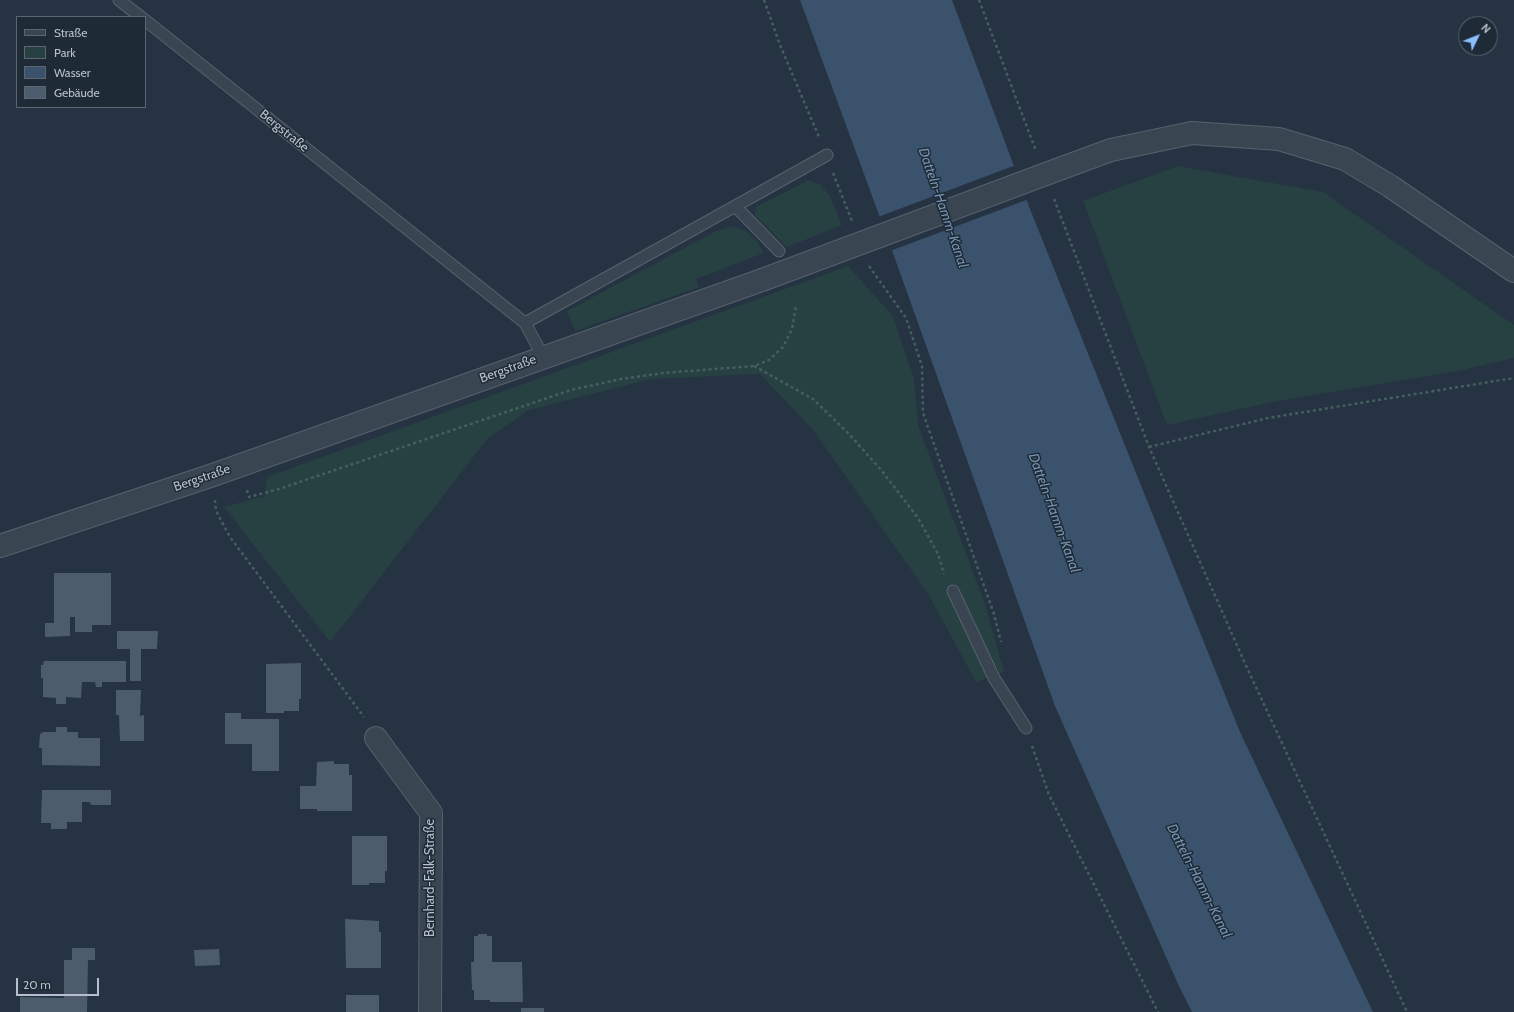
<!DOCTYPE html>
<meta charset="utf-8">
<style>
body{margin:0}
#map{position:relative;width:1514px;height:1012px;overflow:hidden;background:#253342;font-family:Cabin,sans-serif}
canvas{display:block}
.legend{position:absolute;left:16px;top:16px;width:130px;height:92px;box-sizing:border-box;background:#1e2a36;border:1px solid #5b6672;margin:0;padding:5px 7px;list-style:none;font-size:12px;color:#b6bfcb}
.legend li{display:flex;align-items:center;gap:8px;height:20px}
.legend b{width:20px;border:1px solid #5b6672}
.north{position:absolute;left:1458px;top:16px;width:40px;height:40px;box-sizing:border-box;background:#1e2a36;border:1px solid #5b6672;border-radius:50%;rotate:47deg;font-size:11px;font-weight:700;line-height:16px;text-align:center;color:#b6bfcb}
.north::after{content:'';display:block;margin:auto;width:14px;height:18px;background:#8abefc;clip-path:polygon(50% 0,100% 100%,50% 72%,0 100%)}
.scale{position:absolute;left:16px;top:978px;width:83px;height:18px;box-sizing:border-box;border:2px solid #b6bfcb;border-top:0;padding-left:5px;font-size:12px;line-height:14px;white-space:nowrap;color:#b6bfcb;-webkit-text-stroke:3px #1e2a36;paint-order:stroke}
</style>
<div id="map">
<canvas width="1514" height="1012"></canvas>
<ul class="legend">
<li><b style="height:5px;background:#394551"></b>Straße</li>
<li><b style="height:11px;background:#274142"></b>Park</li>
<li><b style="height:11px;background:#3a526b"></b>Wasser</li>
<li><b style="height:11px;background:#4d5c6d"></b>Gebäude</li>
</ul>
<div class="north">N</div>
<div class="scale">20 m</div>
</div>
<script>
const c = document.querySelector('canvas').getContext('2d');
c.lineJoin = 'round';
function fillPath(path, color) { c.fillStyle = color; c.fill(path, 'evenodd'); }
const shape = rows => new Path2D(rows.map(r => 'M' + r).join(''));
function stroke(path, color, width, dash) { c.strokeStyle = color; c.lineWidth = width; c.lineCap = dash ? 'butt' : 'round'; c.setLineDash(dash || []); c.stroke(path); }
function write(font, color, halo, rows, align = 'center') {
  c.font = font + ' Cabin,sans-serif'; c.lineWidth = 3; c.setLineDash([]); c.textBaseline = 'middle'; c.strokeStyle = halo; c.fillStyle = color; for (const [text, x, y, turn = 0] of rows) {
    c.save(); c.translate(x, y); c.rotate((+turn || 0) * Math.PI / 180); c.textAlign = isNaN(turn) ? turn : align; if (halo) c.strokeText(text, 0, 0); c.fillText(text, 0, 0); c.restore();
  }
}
const green = shape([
 [1178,166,1323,192,1514,325,1514,358,1458,371,1277,401,1167,425,1083,201],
 [809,180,821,185,830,196,842,225,787,247,755,216,756,207],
 [732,226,746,231,757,241,764,253,696,279,699,287,575,331,567,311,714,232],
 [848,266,893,316,914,378,918,425,985,604,1004,672,999,673,960,592,946,588,987,678,976,682,928,594,814,431,760,374,651,379,529,410,488,438,330,642,224,507,265,496,267,477]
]);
const water = shape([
 [800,0,952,0,1030,209,1240,732,1373,1012,1192,1012,1178,984,1055,706,889,242]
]);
const pier = shape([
 [1016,165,1029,199,890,251,878,217]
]);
const building = shape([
 [54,573,111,573,111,625,92,625,92,632,75,632,75,617,70,617,70,636,45,637,45,623,54,623],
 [117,631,158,631,157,649,141,649,141,681,130,681,130,649,117,649],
 [44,661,126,661,126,682,102,682,102,687,96,687,95,682,82,682,81,698,66,697,66,704,56,704,56,698,43,697,43,678,41,678,41,665,43,665],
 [301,663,301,699,299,699,299,711,284,711,284,713,266,713,266,664],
 [116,690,141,690,140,716,144,715,144,741,120,741,119,715,116,715],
 [225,713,241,713,241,719,279,719,279,771,252,771,252,744,225,744],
 [56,727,67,727,67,732,78,732,78,738,100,738,100,766,42,765,42,748,39,748,40,733,42,734,42,732,56,732],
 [334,761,334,764,349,764,349,775,352,775,352,811,317,811,317,809,300,809,300,786,316,786,317,762],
 [42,790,111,790,111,805,91,805,90,802,82,802,82,822,67,822,67,829,51,829,51,823,41,823],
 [352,836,387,836,387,871,385,871,385,883,369,883,369,885,352,885],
 [345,919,379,921,379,932,381,932,381,968,346,968],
 [478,934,487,934,487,936,492,936,492,962,522,962,523,1002,490,1002,490,1000,474,1000,474,990,472,990,471,962,474,962,474,936,478,936],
 [72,948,95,948,95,960,88,960,87,1012,20,1012,20,997,64,998,64,960,72,960],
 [219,949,220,965,195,966,194,950],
 [346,995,379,995,379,1012,346,1012],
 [521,1008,544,1008,544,1012,521,1012]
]);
const path = shape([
 [764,0,780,45,819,137],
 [979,0,1036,151],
 [833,173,852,221],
 [1054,199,1149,447,1248,670,1407,1012],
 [869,266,906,318,922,366,923,413,994,614,1001,642],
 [754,366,813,399,849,434,882,471,918,518,938,554,944,574],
 [1149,447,1268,418,1514,378],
 [247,490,249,497,279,489,571,390,621,379,663,373,754,366,769,360,783,347,792,329,796,306],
 [215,500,216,511,230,537,364,717],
 [1032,746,1049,795,1158,1012]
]);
const service = shape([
 [119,0,141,17],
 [145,20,525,323,543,356],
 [735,206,779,251],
 [525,323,827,155],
 [953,591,994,678,1026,728]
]);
const minor = shape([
 [1062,168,1111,150,1192,133,1279,139,1345,159,1390,186,1514,271],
 [0,546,213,475,762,280],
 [376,738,431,813,430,1012]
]);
const minorBridge = shape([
 [762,280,1062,168]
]);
const streetNames = [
 ["Bergstraße",284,131,39],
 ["Bergstraße",508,369,-20],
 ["Bergstraße",202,478,-19],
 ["Bernhard-Falk-Straße",430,878,-90]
];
const waterNames = [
 ["Datteln-Hamm-Kanal",943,208,71],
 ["Datteln-Hamm-Kanal",1054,513,70],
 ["Datteln-Hamm-Kanal",1199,881,63]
];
fillPath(green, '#274142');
fillPath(water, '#3a526b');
fillPath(pier, '#253342');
fillPath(building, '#4d5c6d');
stroke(service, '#57626e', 13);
stroke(minor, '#57626e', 24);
stroke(path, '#455e5f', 2.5, [3, 3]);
stroke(service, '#394551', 11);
stroke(minor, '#394551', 22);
stroke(minorBridge, '#57626e', 24, []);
stroke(minorBridge, '#394551', 22);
write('13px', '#b6bfcb', '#1e2a36', streetNames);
write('italic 14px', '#7592b0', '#1e2a36', waterNames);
</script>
